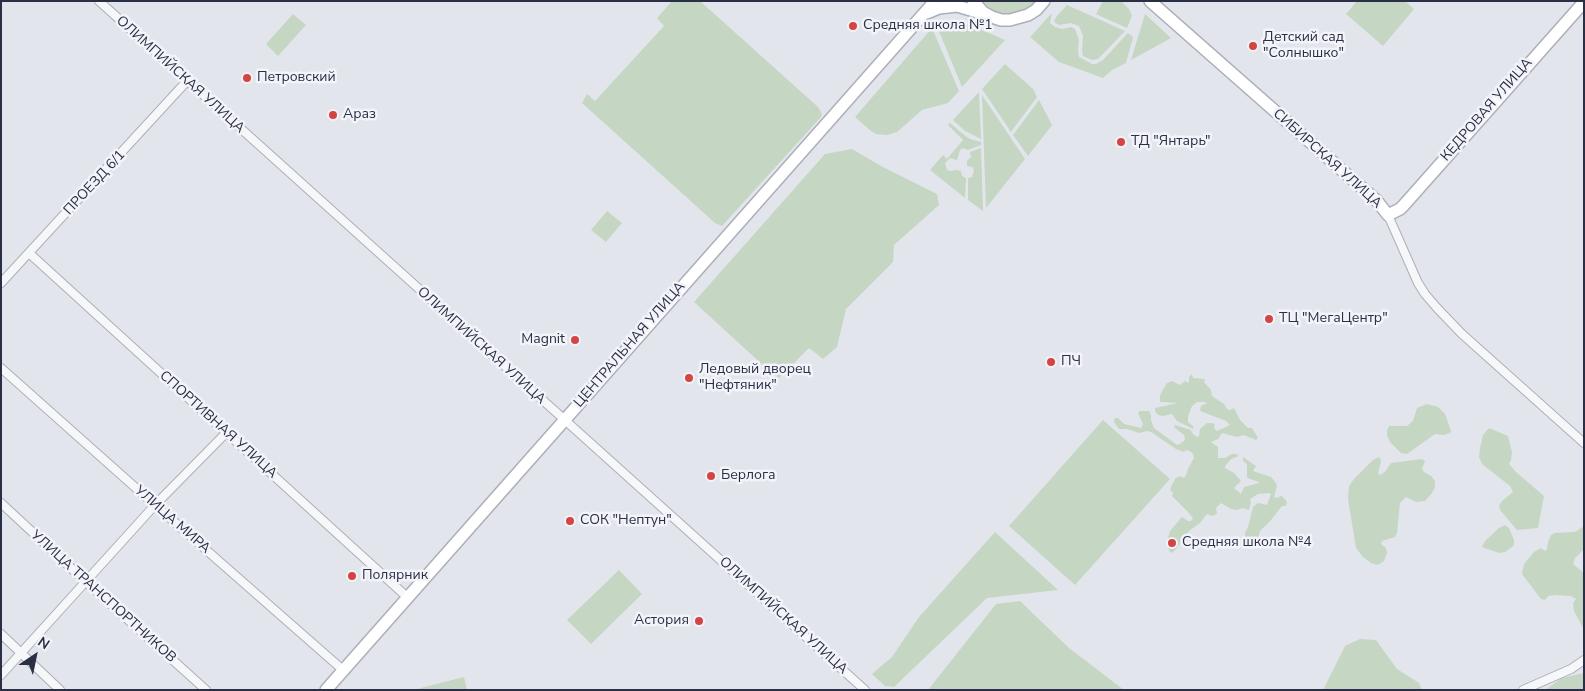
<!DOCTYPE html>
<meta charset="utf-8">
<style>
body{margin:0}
#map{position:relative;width:1585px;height:691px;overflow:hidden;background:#e3e5ec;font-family:"Nunito Sans",sans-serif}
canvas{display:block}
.frame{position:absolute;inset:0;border:2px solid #2a2f45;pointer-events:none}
.north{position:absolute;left:10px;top:631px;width:50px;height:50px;-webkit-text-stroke:4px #f3f4f9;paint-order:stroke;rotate:34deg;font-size:14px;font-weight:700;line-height:20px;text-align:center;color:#2a2f45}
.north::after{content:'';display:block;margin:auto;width:18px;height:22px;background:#2a2f45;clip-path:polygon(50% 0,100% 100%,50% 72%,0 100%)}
</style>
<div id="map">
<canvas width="1585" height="691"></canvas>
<div class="frame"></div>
<div class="north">N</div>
</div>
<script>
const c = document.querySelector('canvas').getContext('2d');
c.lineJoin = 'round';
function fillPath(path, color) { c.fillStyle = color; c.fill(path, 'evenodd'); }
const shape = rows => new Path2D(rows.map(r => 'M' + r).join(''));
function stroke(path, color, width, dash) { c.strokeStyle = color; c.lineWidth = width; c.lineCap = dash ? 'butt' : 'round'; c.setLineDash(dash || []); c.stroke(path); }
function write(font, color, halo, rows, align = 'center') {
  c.font = font + ' "Nunito Sans",sans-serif'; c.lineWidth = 5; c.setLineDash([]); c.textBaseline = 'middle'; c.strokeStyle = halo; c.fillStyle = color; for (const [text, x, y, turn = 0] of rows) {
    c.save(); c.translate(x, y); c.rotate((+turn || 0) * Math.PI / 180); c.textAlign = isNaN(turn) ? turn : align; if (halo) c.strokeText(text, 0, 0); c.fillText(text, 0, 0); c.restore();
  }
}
const green = shape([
 [672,1,700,1,818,107,822,114,821,117,722,226,715,223,582,103,587,94,595,101,664,26,657,18],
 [978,1,1038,1,1034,6,1017,16,992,14],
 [1103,1,1121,1,1129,9,1132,16,1127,28,1096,14],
 [1357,1,1405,1,1414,9,1383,46,1346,14],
 [1067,5,1125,31,1098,59,1092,60,1083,56,1082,51,1083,36,1079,26,1071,23,1059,25,1054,22,1056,17],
 [1052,13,1050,23,1055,27,1062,29,1071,27,1075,29,1079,40,1078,51,1079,57,1092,64,1096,64,1103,60,1128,33,1133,37,1126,63,1112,70,1103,78,1059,62,1030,37],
 [293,14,306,25,278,56,266,44],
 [1145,14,1171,38,1131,60],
 [943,20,960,22,970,25,1005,40,962,87,936,24],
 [932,28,959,91,948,103,922,110,897,132,887,135,876,134,871,131,855,117],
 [1005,64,1033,89,1037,97,1011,132,982,89],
 [979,92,981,139,965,131,953,120],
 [982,95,1025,159,986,208],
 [1039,100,1052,125,1028,156,1013,135],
 [950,123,963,134,970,139,981,142,981,145,968,150,963,148,960,150,957,160,950,158,945,163,947,170,950,171,957,170,961,171,962,176,966,178,965,198,930,170,943,155,947,159,963,140,948,125],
 [981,148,983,211,968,200,968,178,972,177,974,170,972,167,967,166,967,161,971,157,970,152],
 [852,149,881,166,937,194,939,205,894,245,893,262,846,309,837,347,823,359,809,348,778,379,694,302,825,154],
 [607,211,622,223,606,242,591,230],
 [1192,374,1193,378,1205,379,1204,382,1211,390,1212,396,1224,404,1227,409,1230,410,1234,408,1240,420,1248,428,1252,428,1258,438,1256,440,1244,435,1237,437,1222,433,1218,439,1211,442,1218,447,1218,458,1225,458,1232,454,1236,454,1239,456,1231,459,1225,466,1225,468,1234,473,1241,481,1234,488,1241,494,1244,487,1259,483,1259,482,1247,478,1247,464,1243,461,1243,457,1256,466,1253,471,1271,477,1276,483,1277,486,1274,497,1278,498,1280,496,1282,496,1287,502,1286,506,1282,506,1271,520,1260,531,1257,542,1254,544,1251,544,1245,538,1245,533,1248,527,1253,507,1258,503,1267,505,1271,494,1269,493,1258,494,1250,499,1251,503,1249,510,1243,508,1237,510,1231,509,1221,503,1216,508,1217,514,1212,516,1207,514,1200,523,1190,530,1176,549,1172,553,1169,551,1168,538,1170,531,1182,517,1188,521,1191,521,1193,518,1188,512,1172,496,1173,493,1170,489,1175,479,1179,476,1184,478,1186,475,1188,469,1194,458,1193,454,1190,451,1186,450,1184,452,1176,449,1151,432,1147,431,1139,433,1127,429,1119,429,1114,422,1115,418,1118,418,1124,424,1141,428,1143,424,1138,413,1140,411,1149,411,1151,415,1151,420,1154,428,1177,445,1180,444,1185,440,1184,435,1174,427,1175,425,1191,430,1192,433,1197,437,1199,436,1200,429,1207,423,1211,423,1215,424,1214,428,1217,431,1230,425,1226,421,1200,411,1201,406,1207,403,1205,402,1197,402,1192,406,1188,416,1188,422,1194,427,1193,429,1177,421,1172,414,1163,416,1158,415,1155,411,1155,408,1178,403,1160,402,1160,395,1167,383,1172,381,1180,385,1185,381,1189,383,1189,377],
 [1427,404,1438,407,1445,414,1451,431,1450,433,1444,435,1435,434,1407,454,1401,453,1390,442,1387,435,1387,430,1389,426,1407,426,1413,421,1417,408],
 [1103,420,1170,479,1075,585,1009,526],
 [1489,428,1508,436,1512,452,1511,460,1509,464,1516,472,1544,496,1538,528,1517,530,1500,510,1499,506,1502,501,1513,492,1510,486,1482,464,1479,457,1480,448,1483,435],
 [1379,457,1380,458,1381,462,1378,473,1380,475,1385,472,1391,463,1422,459,1425,461,1422,469,1424,472,1431,476,1435,481,1435,487,1432,493,1425,501,1416,502,1406,497,1400,503,1397,533,1395,537,1382,541,1381,544,1386,548,1387,553,1384,561,1378,565,1371,563,1363,557,1356,548,1348,499,1349,486,1354,479,1373,460],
 [1505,525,1509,528,1514,540,1514,545,1512,547,1505,552,1499,553,1482,547,1485,541,1499,528],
 [1584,526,1584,549,1575,558,1573,564,1584,573,1584,630,1574,611,1573,603,1576,599,1571,596,1556,595,1548,596,1545,600,1541,599,1522,574,1524,564,1534,552,1541,548,1545,551,1547,549,1548,542,1551,535,1555,533,1575,532],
 [995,532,1058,590,987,598,894,687,885,686,872,674,892,657,919,617],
 [619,570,642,594,591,644,567,620],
 [1020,601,1069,648,1124,690,928,690,996,604],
 [1360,639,1376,640,1397,669,1419,683,1422,690,1323,690,1345,646],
 [1584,673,1584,690,1545,690,1562,678],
 [464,677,467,690,418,690,417,689]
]);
const street = shape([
 [99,1,865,690],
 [1388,215,1418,283,1425,294,1437,308,1462,334,1584,443],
 [29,253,407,597],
 [1,283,187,81],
 [1,368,155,505,343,670],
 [1,503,85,581,206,690],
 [1,634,60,690],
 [1,675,155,505,226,433],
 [1523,690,1571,669,1584,660]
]);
const secondary = shape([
 [973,1,983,12,992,17,1001,20,1010,20,1028,15,1036,10,1044,1],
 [1150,1,1377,201,1388,215,1400,209,1404,205,1584,2],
 [927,13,939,8,957,6,984,14],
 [326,690,935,1]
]);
const markers = [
 [853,26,5,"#d54444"],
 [1253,46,5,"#d54444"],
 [247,78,5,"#d54444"],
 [333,115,5,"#d54444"],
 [1121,142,5,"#d54444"],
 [1269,319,5,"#d54444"],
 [575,340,5,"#d54444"],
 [1051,362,5,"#d54444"],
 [689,378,5,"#d54444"],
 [711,476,5,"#d54444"],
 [570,521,5,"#d54444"],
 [1172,543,5,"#d54444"],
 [352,576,5,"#d54444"],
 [699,621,5,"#d54444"]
];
const poiNames = [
 ["Средняя школа №1",863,26],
 ["Детский сад",1263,38],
 ["\"Солнышко\"",1263,54],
 ["Петровский",257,78],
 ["Араз",343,115],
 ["ТД \"Янтарь\"",1131,142],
 ["ТЦ \"МегаЦентр\"",1279,319],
 ["Magnit",565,340,"right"],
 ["ПЧ",1061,362],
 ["Ледовый дворец",699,370],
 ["\"Нефтяник\"",699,386],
 ["Берлога",721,476],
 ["СОК \"Нептун\"",580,521],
 ["Средняя школа №4",1182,543],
 ["Полярник",362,576],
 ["Астория",689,621,"right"]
];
const streetNames = [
 ["ОЛИМПИЙСКАЯ УЛИЦА",180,75,42],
 ["КЕДРОВАЯ УЛИЦА",1487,110,-49],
 ["СИБИРСКАЯ УЛИЦА",1327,159,42],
 ["ПРОЕЗД 6/1",95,183,-47],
 ["ЦЕНТРАЛЬНАЯ УЛИЦА",630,345,-49],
 ["ОЛИМПИЙСКАЯ УЛИЦА",481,346,42],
 ["СПОРТИВНАЯ УЛИЦА",218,425,42],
 ["УЛИЦА МИРА",172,520,41],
 ["УЛИЦА ТРАНСПОРТНИКОВ",103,597,42],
 ["ОЛИМПИЙСКАЯ УЛИЦА",783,616,42]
];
fillPath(green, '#c5d6c3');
stroke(street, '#acaeba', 10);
stroke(secondary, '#acaeba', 14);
stroke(street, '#f6f7f9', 8);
stroke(secondary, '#fff', 11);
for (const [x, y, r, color] of markers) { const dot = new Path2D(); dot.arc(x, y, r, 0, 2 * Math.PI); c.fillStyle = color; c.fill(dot); stroke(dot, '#f3f4f9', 2); }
write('14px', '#2a2f45', '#f3f4f9', poiNames, 'left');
write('14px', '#2a2f45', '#f3f4f9', streetNames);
</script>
